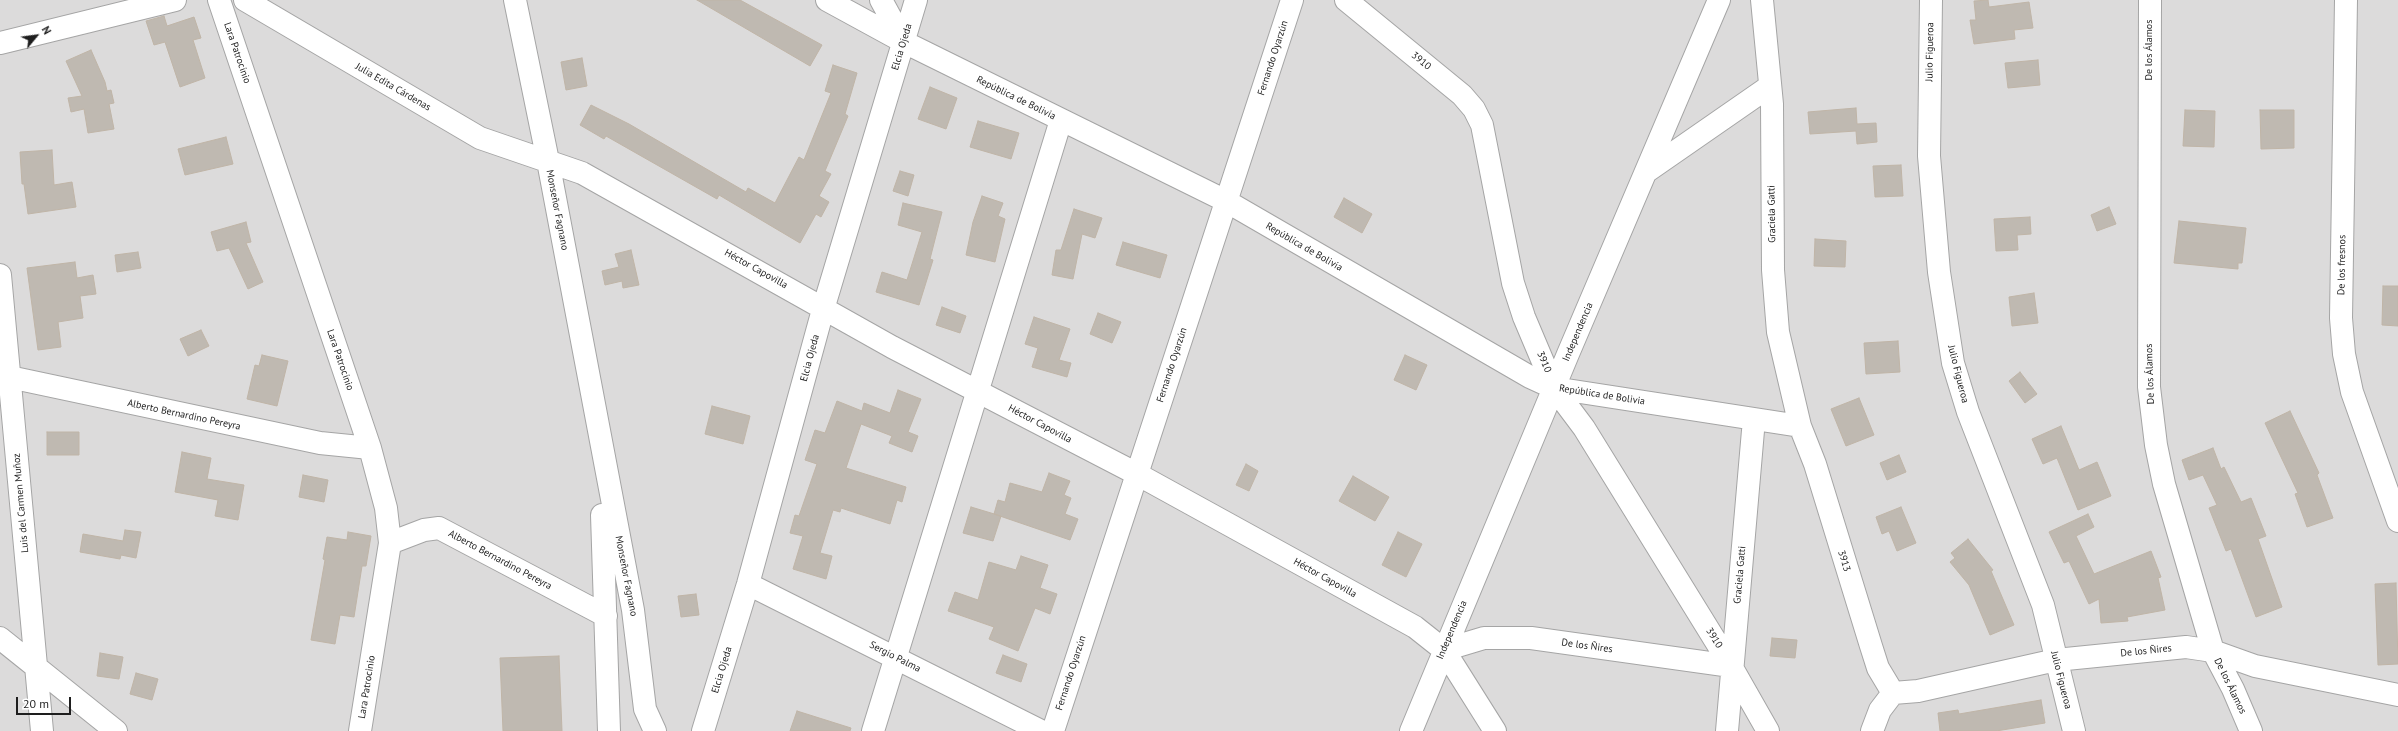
<!DOCTYPE html>
<meta charset="utf-8">
<style>
body{margin:0}
#map{position:relative;width:2398px;height:731px;overflow:hidden;background:#efece4;font-family:"PT Sans",sans-serif}
canvas{display:block}
.north{position:absolute;left:16px;top:16px;width:40px;height:40px;-webkit-text-stroke:3px #fff;paint-order:stroke;rotate:61deg;font-size:11px;font-weight:700;line-height:16px;text-align:center;color:#1e1e1e}
.north::after{content:'';display:block;margin:auto;width:14px;height:18px;background:#1e1e1e;clip-path:polygon(50% 0,100% 100%,50% 72%,0 100%)}
.scale{position:absolute;left:16px;top:697px;width:55px;height:18px;box-sizing:border-box;border:2px solid #1e1e1e;border-top:0;padding-left:5px;font-size:12px;line-height:14px;white-space:nowrap;color:#1e1e1e;-webkit-text-stroke:3px #fff;paint-order:stroke}
</style>
<div id="map">
<canvas width="2398" height="731"></canvas>
<div class="north">N</div>
<div class="scale">20 m</div>
</div>
<script>
const c = document.querySelector('canvas').getContext('2d');
c.lineJoin = 'round';
function fillPath(path, color) { c.fillStyle = color; c.fill(path, 'evenodd'); }
const shape = rows => new Path2D(rows.map(r => 'M' + r).join(''));
function stroke(path, color, width, dash) { c.strokeStyle = color; c.lineWidth = width; c.lineCap = dash ? 'butt' : 'round'; c.setLineDash(dash || []); c.stroke(path); }
function write(font, color, halo, rows, align = 'center') {
  c.font = font + ' "PT Sans",sans-serif'; c.lineWidth = 3; c.setLineDash([]); c.textBaseline = 'middle'; c.strokeStyle = halo; c.fillStyle = color; for (const [text, x, y, turn = 0] of rows) {
    c.save(); c.translate(x, y); c.rotate((+turn || 0) * Math.PI / 180); c.textAlign = isNaN(turn) ? turn : align; if (halo) c.strokeText(text, 0, 0); c.fillText(text, 0, 0); c.restore();
  }
}
const residential = shape([
 [0,0,2398,0,2398,731,0,731]
]);
const building = shape([
 [697,0,740,0,822,45,810,66,697,0],
 [1988,0,1989,7,2029,2,2033,28,2014,30,2015,39,1974,44,1970,20,1976,20,1974,1,1988,0],
 [164,16,167,26,194,17,201,38,193,40,205,78,180,87,165,42,154,45,146,21,164,16],
 [91,50,105,82,107,91,111,90,114,103,109,104,114,129,88,133,84,109,71,112,68,98,82,96,66,61,91,50],
 [582,58,587,86,566,90,561,62,582,58],
 [2038,60,2040,85,2008,88,2005,63,2038,60],
 [833,65,857,73,845,114,848,116,825,171,831,174,819,196,829,202,821,217,816,214,800,243,719,195,717,199,606,136,604,139,580,125,591,105,629,124,746,192,748,188,775,203,799,157,804,160,831,93,825,91,833,65],
 [930,87,957,98,946,129,918,119,930,87],
 [1856,108,1857,124,1876,123,1877,142,1857,144,1856,131,1810,134,1808,112,1856,108],
 [2185,110,2215,111,2214,147,2183,146,2185,110],
 [2260,110,2294,110,2294,148,2261,149,2260,110],
 [978,121,1019,133,1011,159,970,147,978,121],
 [226,137,233,164,185,175,178,149,226,137],
 [52,150,54,185,72,182,76,207,28,214,24,184,22,184,20,152,52,150],
 [1901,165,1903,196,1875,197,1873,166,1901,165],
 [900,171,914,175,908,196,893,191,900,171],
 [982,196,1003,203,998,216,1005,219,995,262,966,255,973,222,982,196],
 [1344,198,1372,214,1362,233,1334,217,1344,198],
 [903,203,942,212,930,259,933,260,919,305,876,292,882,272,907,280,922,232,898,225,903,203],
 [2109,207,2116,224,2097,231,2091,215,2109,207],
 [1074,209,1102,218,1095,238,1082,234,1073,279,1052,275,1056,250,1061,250,1074,209],
 [2030,217,2031,234,2017,235,2018,250,1996,251,1994,219,2030,217],
 [2179,221,2246,228,2242,263,2238,263,2238,269,2174,263,2179,221],
 [246,222,251,242,246,243,263,282,248,289,229,248,217,251,211,232,246,222],
 [1815,239,1846,241,1845,267,1814,266,1815,239],
 [1123,242,1167,255,1160,278,1116,265,1123,242],
 [631,250,639,285,623,288,622,281,605,285,602,271,619,267,615,254,631,250],
 [138,252,141,268,117,272,115,255,138,252],
 [75,262,77,278,93,275,96,294,80,296,83,318,58,322,61,347,38,350,27,268,75,262],
 [2383,286,2398,286,2398,326,2382,325,2383,286],
 [2034,293,2038,323,2012,326,2009,297,2034,293],
 [942,307,966,316,960,333,936,325,942,307],
 [1098,313,1121,322,1112,343,1090,334,1098,313],
 [1034,317,1070,329,1059,360,1071,363,1067,377,1032,367,1038,348,1025,344,1034,317],
 [201,330,209,346,188,356,180,339,201,330],
 [1898,341,1900,372,1866,374,1864,343,1898,341],
 [262,355,288,361,277,406,247,399,255,365,259,366,262,355],
 [1405,355,1427,365,1416,390,1394,380,1405,355],
 [2020,372,2037,394,2025,403,2009,381,2020,372],
 [898,390,921,399,908,432,918,436,912,452,889,443,892,436,861,424,846,468,906,487,902,502,897,500,890,524,841,508,840,512,833,510,820,553,832,556,826,579,793,569,803,536,790,533,795,515,799,516,817,464,805,460,815,430,825,433,837,401,862,411,864,403,890,413,898,390],
 [1859,398,1874,435,1846,446,1831,409,1859,398],
 [712,406,750,416,743,444,705,434,712,406],
 [2290,411,2319,473,2317,475,2333,518,2307,527,2295,494,2298,493,2265,423,2290,411],
 [2061,426,2079,470,2097,462,2111,496,2078,510,2057,458,2043,464,2032,439,2061,426],
 [47,432,79,432,79,455,47,455,47,432],
 [2213,448,2221,469,2224,467,2241,502,2251,498,2266,536,2258,539,2282,607,2256,617,2231,549,2226,551,2209,508,2217,505,2203,475,2189,480,2182,460,2213,448],
 [182,452,211,458,207,479,244,485,238,520,215,516,218,500,175,492,182,452],
 [1899,455,1906,472,1887,480,1880,463,1899,455],
 [1246,464,1258,471,1249,491,1236,485,1246,464],
 [1049,473,1070,481,1064,495,1071,498,1065,514,1078,519,1070,540,994,514,998,500,1005,502,1010,483,1042,492,1049,473],
 [303,475,328,480,324,502,299,497,303,475],
 [1353,476,1389,497,1375,521,1339,501,1353,476],
 [971,507,1001,516,993,541,963,533,971,507],
 [1901,507,1916,543,1897,551,1889,531,1882,534,1876,517,1901,507],
 [2088,514,2094,527,2076,536,2094,574,2151,551,2161,577,2158,578,2165,610,2127,617,2128,621,2101,623,2099,599,2089,604,2069,561,2064,563,2049,532,2088,514],
 [125,530,141,532,136,558,121,555,120,559,80,552,83,534,123,541,125,530],
 [348,532,371,536,366,566,362,566,354,617,340,615,335,644,311,640,325,560,323,559,327,537,347,540,348,532],
 [1398,532,1422,544,1406,577,1382,565,1398,532],
 [1968,539,1993,570,1991,571,2014,625,1990,635,1969,585,1950,562,1955,558,1951,553,1968,539],
 [1021,556,1048,565,1040,588,1057,594,1050,614,1035,608,1018,651,989,639,994,627,948,611,955,592,978,600,989,562,1016,570,1021,556],
 [2396,583,2398,664,2378,665,2375,584,2396,583],
 [696,594,699,615,681,617,678,596,696,594],
 [1772,638,1797,640,1795,658,1770,656,1772,638],
 [100,653,123,657,119,679,97,676,100,653],
 [1003,655,1027,664,1021,682,996,673,1003,655],
 [559,656,562,731,503,731,500,658,559,656],
 [136,673,158,679,152,700,130,694,136,673],
 [2041,700,2045,723,1996,731,1940,731,1938,713,1958,710,1959,714,2041,700],
 [797,711,851,728,850,731,790,731,797,711]
]);
const minor = shape([
 [219,0,370,448,386,508,390,543,360,731],
 [245,0,480,138,582,173,892,347,1137,474,1415,627,1444,650,1495,731],
 [515,0,548,161,633,610,645,709,655,731],
 [827,0,904,42,1226,201,1530,377,1554,388,1800,426],
 [881,0,904,42],
 [1346,0,1462,95,1474,109,1482,125,1513,283,1524,317,1554,388,1584,428,1731,666,1768,731],
 [1762,0,1772,104,1773,270,1778,332,1800,426,1815,464,1871,646,1878,668,1893,693],
 [1931,0,1929,156,1939,272,1953,363,1968,412,2043,605,2074,731],
 [2150,0,2149,387,2156,445,2164,484,2213,651,2233,689,2251,731],
 [2346,0,2341,318,2344,354,2352,392,2398,521],
 [0,43,175,0],
 [1646,172,1770,86],
 [0,275,42,731],
 [0,375,320,443,370,448],
 [602,515,609,731],
 [390,543,424,530,439,528,606,616],
 [748,584,1041,731],
 [0,638,116,731],
 [1444,650,1484,638,1531,638,1731,666],
 [1893,693,1918,691,2056,660,2186,647,2213,651,2255,666,2398,695],
 [703,731,748,584,824,306,916,0],
 [873,731,1061,120],
 [1053,731,1292,0],
 [1411,731,1568,354,1719,0],
 [1727,731,1754,419],
 [1872,731,1880,710,1893,693]
]);
const streetNames = [
 ["Elcia Ojeda",902,47,-73],
 ["De los Álamos",2149,50,-90],
 ["Julio Figueroa",1930,52,-89],
 ["Lara Patrocinio",237,53,71],
 ["Fernando Oyarzún",1273,58,-72],
 ["3910",1421,61,39],
 ["Julia Edita Cárdenas",393,87,30],
 ["República de Bolivia",1016,98,26],
 ["Monseñor Fagnano",557,210,79],
 ["Graciela Gatti",1772,214,-91],
 ["República de Bolivia",1304,247,30],
 ["De los fresnos",2342,265,-89],
 ["Héctor Capovilla",756,269,29],
 ["Independencia",1578,332,-67],
 ["Elcia Ojeda",810,358,-75],
 ["Lara Patrocinio",340,360,71],
 ["3910",1544,362,67],
 ["Fernando Oyarzún",1172,365,-72],
 ["Julio Figueroa",1958,374,76],
 ["De los Álamos",2150,374,-92],
 ["República de Bolivia",1602,395,9],
 ["Alberto Bernardino Pereyra",184,415,12],
 ["Héctor Capovilla",1040,424,28],
 ["Luis del Carmen Muñoz",21,503,-95],
 ["Alberto Bernardino Pereyra",500,560,28],
 ["3913",1844,561,73],
 ["Graciela Gatti",1740,575,-85],
 ["Monseñor Fagnano",626,576,79],
 ["Héctor Capovilla",1325,578,29],
 ["Independencia",1452,630,-67],
 ["3910",1714,638,58],
 ["De los Ñires",1587,646,8],
 ["De los Ñires",2146,651,-6],
 ["Sergio Palma",895,657,27],
 ["Elcia Ojeda",722,670,-73],
 ["Fernando Oyarzún",1071,673,-72],
 ["Julio Figueroa",2061,680,76],
 ["De los Álamos",2230,686,64],
 ["Lara Patrocinio",367,687,-81]
];
fillPath(residential, '#dcdbdb');
fillPath(building, '#bfb9b1');
stroke(building, '#c0b5a7', 1);
stroke(minor, '#a5a5a5', 24);
stroke(minor, '#fff', 22);
write('10px', '#1e1e1e', '#fff', streetNames);
</script>
